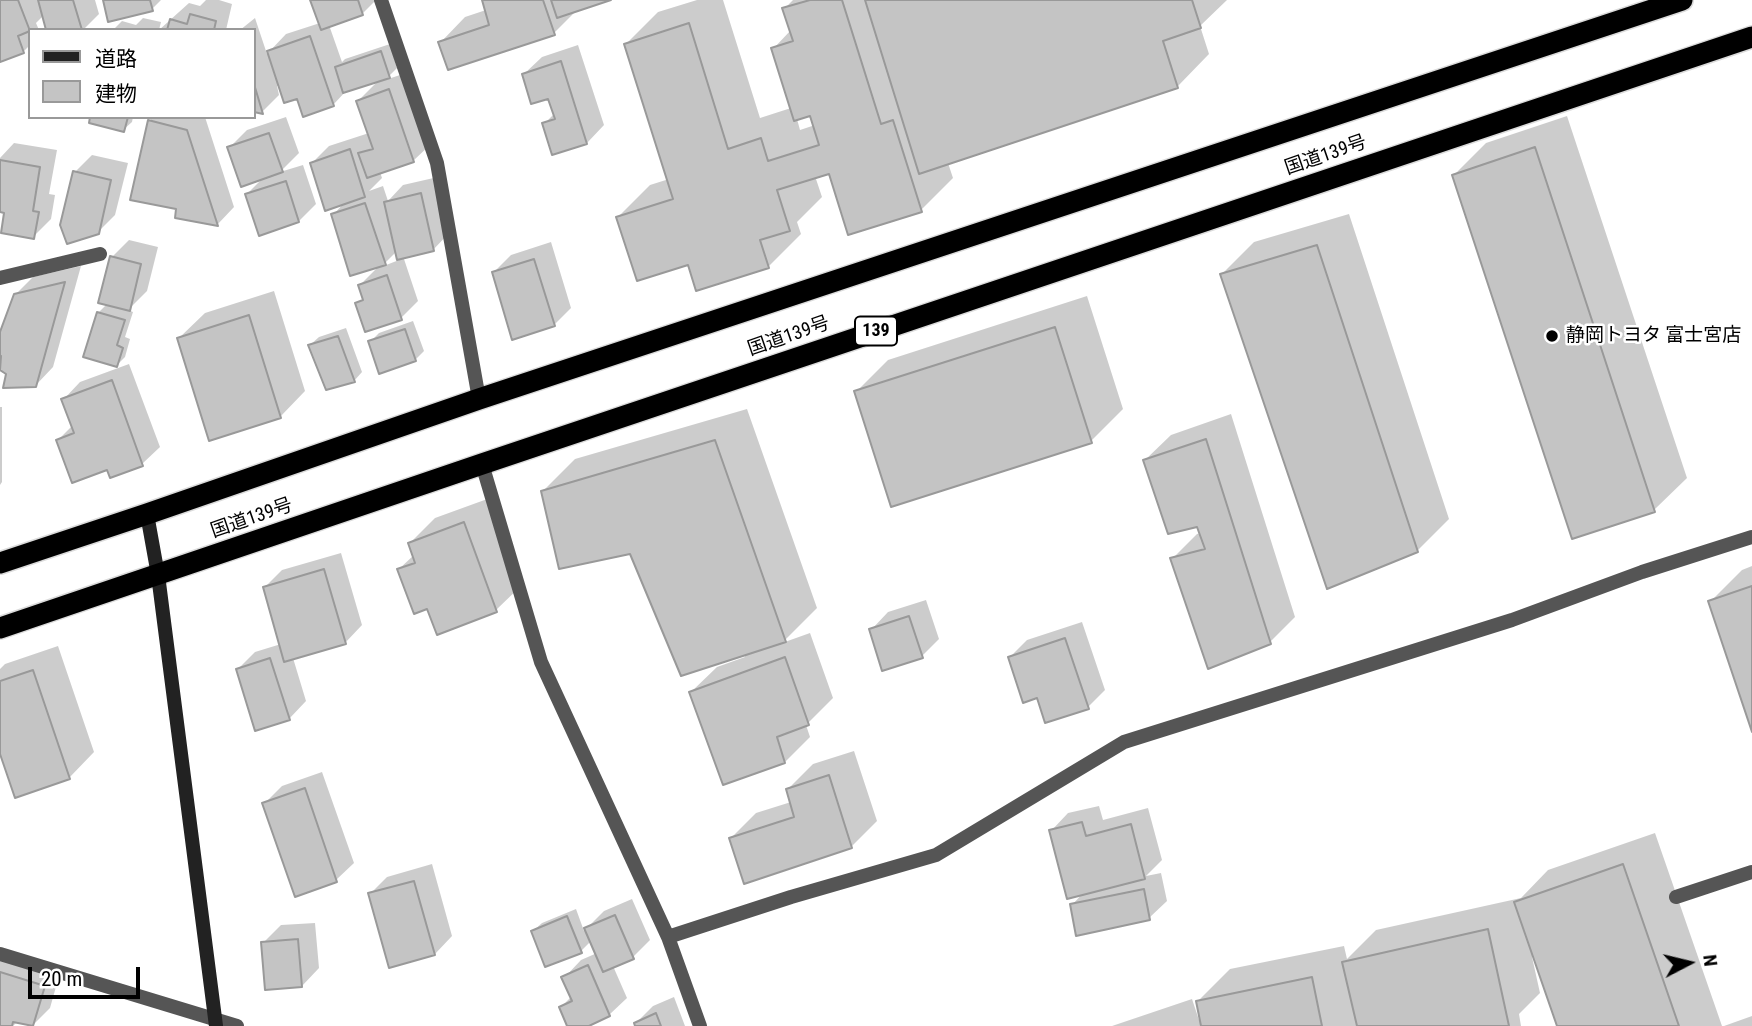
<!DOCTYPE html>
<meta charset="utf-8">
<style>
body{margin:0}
#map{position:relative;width:1752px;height:1026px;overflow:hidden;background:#fff;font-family:"Roboto Condensed","Noto Sans JP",sans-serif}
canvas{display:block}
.legend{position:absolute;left:28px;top:28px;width:228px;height:91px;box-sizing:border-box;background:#fff;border:2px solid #999;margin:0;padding:9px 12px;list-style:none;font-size:21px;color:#000}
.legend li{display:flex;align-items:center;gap:14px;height:35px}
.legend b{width:35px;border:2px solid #999}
.north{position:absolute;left:1654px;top:928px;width:70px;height:70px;-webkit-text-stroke:5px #fff;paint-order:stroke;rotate:83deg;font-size:19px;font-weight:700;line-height:28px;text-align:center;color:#000}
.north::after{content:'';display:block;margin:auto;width:24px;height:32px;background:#000;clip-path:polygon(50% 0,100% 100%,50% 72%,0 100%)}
.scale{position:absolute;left:28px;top:967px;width:112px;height:32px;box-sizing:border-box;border:4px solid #000;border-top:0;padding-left:9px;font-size:21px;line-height:24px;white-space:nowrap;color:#000;-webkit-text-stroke:5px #fff;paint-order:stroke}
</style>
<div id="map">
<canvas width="1752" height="1026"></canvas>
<ul class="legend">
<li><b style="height:9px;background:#222"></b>道路</li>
<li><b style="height:19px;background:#c4c4c4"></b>建物</li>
</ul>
<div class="north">N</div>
<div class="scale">20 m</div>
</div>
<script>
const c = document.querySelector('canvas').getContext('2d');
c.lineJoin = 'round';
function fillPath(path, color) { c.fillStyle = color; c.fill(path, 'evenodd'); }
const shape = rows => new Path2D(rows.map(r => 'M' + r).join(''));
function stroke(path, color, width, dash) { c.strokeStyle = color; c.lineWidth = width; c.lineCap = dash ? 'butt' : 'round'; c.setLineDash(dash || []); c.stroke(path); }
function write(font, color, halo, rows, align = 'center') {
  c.font = font + ' "Roboto Condensed","Noto Sans JP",sans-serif'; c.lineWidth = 5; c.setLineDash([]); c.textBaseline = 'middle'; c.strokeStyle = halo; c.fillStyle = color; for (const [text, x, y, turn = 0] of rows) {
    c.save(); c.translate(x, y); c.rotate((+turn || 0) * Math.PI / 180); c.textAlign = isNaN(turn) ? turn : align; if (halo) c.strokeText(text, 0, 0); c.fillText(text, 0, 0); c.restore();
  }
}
const shadow = shape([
 [0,0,95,0,99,14,83,30,48,30,44,15,36,23,39,30,30,30,30,45,23,52,0,60],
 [104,0,161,0,152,9],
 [206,0,219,0,232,4,226,30,159,30,189,3,200,6],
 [312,0,376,0,362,14,329,25,342,62,345,59,390,44,397,68,385,80,406,73,431,144,413,161,380,172,382,178,369,191,383,186,388,201,403,185,438,177,450,232,433,250,403,256,418,301,401,318,357,304,364,297,360,285,381,264,333,215,345,202,312,163,329,146,369,133,358,101,380,79,347,90,333,105,298,97,280,85,277,86,279,95,262,112,254,110,254,30,240,30,255,18,267,54,286,34,320,23],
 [397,251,399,260,381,267],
 [483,0,605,0,578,9,554,33,440,43,465,17,486,10],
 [697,0,723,0,760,118,791,108,773,49,791,30,784,9,793,0,1227,0,1200,26,1209,54,1177,87,948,163,953,178,921,210,830,172,815,176,822,197,797,222,801,234,769,266,698,289,689,263,618,217,650,185,669,179,626,44,658,12],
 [811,114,815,125,800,130,797,119],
 [143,18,161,22,159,30,110,30,114,29,122,21,136,25],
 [578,45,604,125,587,143,544,124,555,113,549,97,524,74,542,57],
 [1567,116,1687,478,1654,510,1573,537,1454,175,1486,143],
 [92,117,133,117,132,122,123,130],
 [153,117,205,117,234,207,217,225,178,208,150,120],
 [286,117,299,153,280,172,303,165,316,204,299,221,247,194,265,176,229,148,247,130],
 [14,143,57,150,49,194,55,195,51,219,33,237,6,211,0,210,0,158],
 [92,155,128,163,115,215,98,232,75,172],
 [1349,214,1449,519,1417,551,1222,274,1254,242],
 [129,240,158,247,147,291,128,310,133,312,125,337,130,339,125,357,117,365,98,313,108,303,112,257],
 [551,242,571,308,554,325,494,272,511,255],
 [81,266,53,367,36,385,7,373,0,367,4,355,0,353,0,337,15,295,33,277],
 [274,291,305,391,280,417,179,338,205,313],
 [1087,296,1123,409,1091,441,856,392,888,360],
 [413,321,424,351,415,360,370,342,379,333],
 [346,328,362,372,354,381,310,345,319,337],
 [129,364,160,447,142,464,108,468,58,440,73,425,63,400,80,382],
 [0,407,2,407,2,482,0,485],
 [747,409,817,608,782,643,810,633,833,698,806,725,810,737,785,762,691,692,717,667,745,657,743,654,631,552,543,491,575,459],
 [1231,414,1295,617,1270,642,1172,559,1197,534,1201,533,1198,524,1145,460,1171,435],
 [490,498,522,585,496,610,428,607,399,569,414,555,410,543,435,518],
 [341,553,362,625,345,643,293,658,306,701,289,719,238,669,255,652,281,644,265,587,282,570],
 [1752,566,1752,727,1710,602,1742,570],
 [926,600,939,639,922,656,871,630,888,612],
 [1082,622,1105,690,1088,707,1038,696,1010,657,1027,640],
 [58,646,94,752,69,778,0,749,0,669,5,664],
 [854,751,877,821,852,846,745,881,731,838,756,813,791,802,788,789,813,764],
 [322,772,354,863,336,880,296,894,264,804,282,786],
 [1099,806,1103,820,1148,808,1162,860,1146,876,1161,873,1167,901,1149,918,1072,905,1084,892,1051,831,1068,813],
 [1655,833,1722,1026,1559,1026,1535,956,1532,957,1540,993,1519,1014,1521,1026,1112,1026,1192,999,1199,1020,1201,1019,1198,1001,1230,969,1344,946,1347,959,1376,930,1521,898,1548,870],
 [432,864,452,936,435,954,370,894,387,877],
 [632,899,650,940,633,957,613,966,627,998,609,1015,585,1026,569,1026,561,1007,572,996,564,978,581,960,597,953,591,941,581,951,533,931,542,923,576,909,584,931,604,911],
 [315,923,319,968,302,986,263,943,281,925],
 [0,959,61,969,50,1008,32,1026,18,1021,13,1026,0,1026],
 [674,997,685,1026,637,1026,636,1023,653,1006],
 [1752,1016,1752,1026,1724,1026]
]);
const building = shape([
 [0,0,18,0,30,31,18,36,24,53,0,62,0,0],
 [38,0,73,0,82,30,46,30,38,0],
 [103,0,150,0,153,11,108,22,103,0],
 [310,0,358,0,363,15,321,30,310,0],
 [482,0,543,0,555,35,448,70,438,42,489,25,482,0],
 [551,0,611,0,557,18,551,0],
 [810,0,842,0,881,124,893,120,922,212,848,235,829,174,777,190,790,231,760,240,769,268,696,291,688,265,637,281,616,217,673,199,624,44,689,23,728,149,761,138,768,161,819,145,810,116,794,121,771,48,793,41,782,8,810,0],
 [865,0,1192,0,1201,28,1163,41,1178,88,919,174,865,0],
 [190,14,216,21,214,30,167,30,170,19,187,24,190,14],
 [310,36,334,106,303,117,297,99,284,103,267,51,310,36],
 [381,51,390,78,343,93,335,67,381,51],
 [561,61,587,144,552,155,542,123,555,119,548,99,531,104,522,74,561,61],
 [254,84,263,114,254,112,254,84],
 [389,89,414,162,367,178,358,153,373,149,356,101,389,89],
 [90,117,128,117,124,132,89,123,90,117],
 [148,120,187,130,218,226,175,218,176,209,130,200,148,120],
 [269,133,283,172,241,187,227,147,269,133],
 [1535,147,1655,512,1572,539,1452,175,1535,147],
 [350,149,365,197,325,211,310,163,350,149],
 [0,160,40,167,33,211,39,212,34,239,1,233,4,213,0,212,0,160],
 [73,171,111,180,99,234,67,244,60,225,73,171],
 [286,181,299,222,259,236,245,194,286,181],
 [421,193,434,251,397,260,384,202,421,193],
 [365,203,386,265,350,276,331,214,365,203],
 [1317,245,1418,552,1327,589,1220,274,1317,245],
 [110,256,141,264,130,311,98,303,110,256],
 [534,259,555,326,512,340,492,272,534,259],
 [387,275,402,320,365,332,355,303,363,300,358,285,387,275],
 [65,282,36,387,3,388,6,374,0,370,1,356,0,355,0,332,14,294,65,282],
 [97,312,125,320,117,345,123,348,117,367,83,357,97,312],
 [249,315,281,418,209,441,177,338,249,315],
 [1055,327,1092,443,891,507,854,391,1055,327],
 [405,329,416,361,379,374,368,341,405,329],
 [338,336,355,382,326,390,308,345,338,336],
 [112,380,143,466,110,478,107,470,72,483,56,440,74,433,61,399,112,380],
 [1206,439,1271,644,1208,669,1170,558,1205,549,1197,527,1168,534,1143,460,1206,439],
 [715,440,786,642,681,676,630,554,559,569,541,491,715,440],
 [464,522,497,612,437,635,427,609,414,614,397,569,415,563,408,543,464,522],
 [324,569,346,644,284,662,263,587,324,569],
 [1752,586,1752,732,1708,601,1752,586],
 [909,616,923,658,882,671,869,629,909,616],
 [1065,638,1089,709,1045,723,1037,698,1023,703,1008,657,1065,638],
 [785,657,809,725,777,737,785,763,723,785,689,692,785,657],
 [270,658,290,720,255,731,236,669,270,658],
 [33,670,70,779,15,798,0,754,0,681,33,670],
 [829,775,852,848,744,884,729,838,794,817,786,789,829,775],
 [305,788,337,882,295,897,262,803,305,788],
 [1082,822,1086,836,1131,824,1145,879,1067,899,1049,830,1082,822],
 [1623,864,1679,1026,1557,1026,1514,902,1623,864],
 [414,881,435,955,389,968,368,893,414,881],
 [1144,889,1150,920,1076,936,1070,904,1144,889],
 [615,915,634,959,603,972,584,928,615,915],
 [567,916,582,953,545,967,531,931,567,916],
 [1488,929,1509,1026,1357,1026,1342,962,1488,929],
 [298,939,302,987,265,990,261,942,298,939],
 [588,965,610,1016,589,1026,567,1026,559,1007,572,1001,561,977,588,965],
 [0,972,45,986,33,1026,13,1022,12,1026,0,1026,0,972],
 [1312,977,1322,1026,1201,1026,1196,1001,1312,977],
 [656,1013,661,1026,635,1026,634,1023,656,1013]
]);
const lane = shape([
 [1676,897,1752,872]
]);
const street = shape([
 [381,0,437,163,479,399],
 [0,278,100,254],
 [482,464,541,662,668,937,700,1026],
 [668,937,791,897,936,855,1124,742,1512,620,1642,572,1752,537],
 [0,954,237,1026]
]);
const secondary = shape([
 [147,514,158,575,216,1026]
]);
const highway = shape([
 [0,563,147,514,479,399,1682,0],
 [0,628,482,464,1752,37]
]);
const markers = [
 [1552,336,7,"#000"]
];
const shields = [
 [876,331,42]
];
const shieldNames = [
 ["139",876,331]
];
const streetNames = [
 ["国道139号",1326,156,-19],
 ["国道139号",789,337,-19],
 ["国道139号",252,519,-19]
];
const poiNames = [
 ["静岡トヨタ 富士宮店",1566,336]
];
fillPath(shadow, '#0003');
fillPath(building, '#c4c4c4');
stroke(building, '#999', 2);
stroke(highway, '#dbdbdb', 24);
stroke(lane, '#555', 14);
stroke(street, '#555', 14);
stroke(secondary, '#222', 14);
stroke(highway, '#000', 21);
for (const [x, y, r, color] of markers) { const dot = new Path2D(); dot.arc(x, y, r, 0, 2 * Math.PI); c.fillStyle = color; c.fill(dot); stroke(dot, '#fff', 2.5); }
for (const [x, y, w] of shields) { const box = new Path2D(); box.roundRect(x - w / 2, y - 14.5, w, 29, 5); c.fillStyle = '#fff'; c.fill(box); stroke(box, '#000', 2); }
write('bold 18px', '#000', null, shieldNames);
write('19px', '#000', '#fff', streetNames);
write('19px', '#000', '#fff', poiNames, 'left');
</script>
